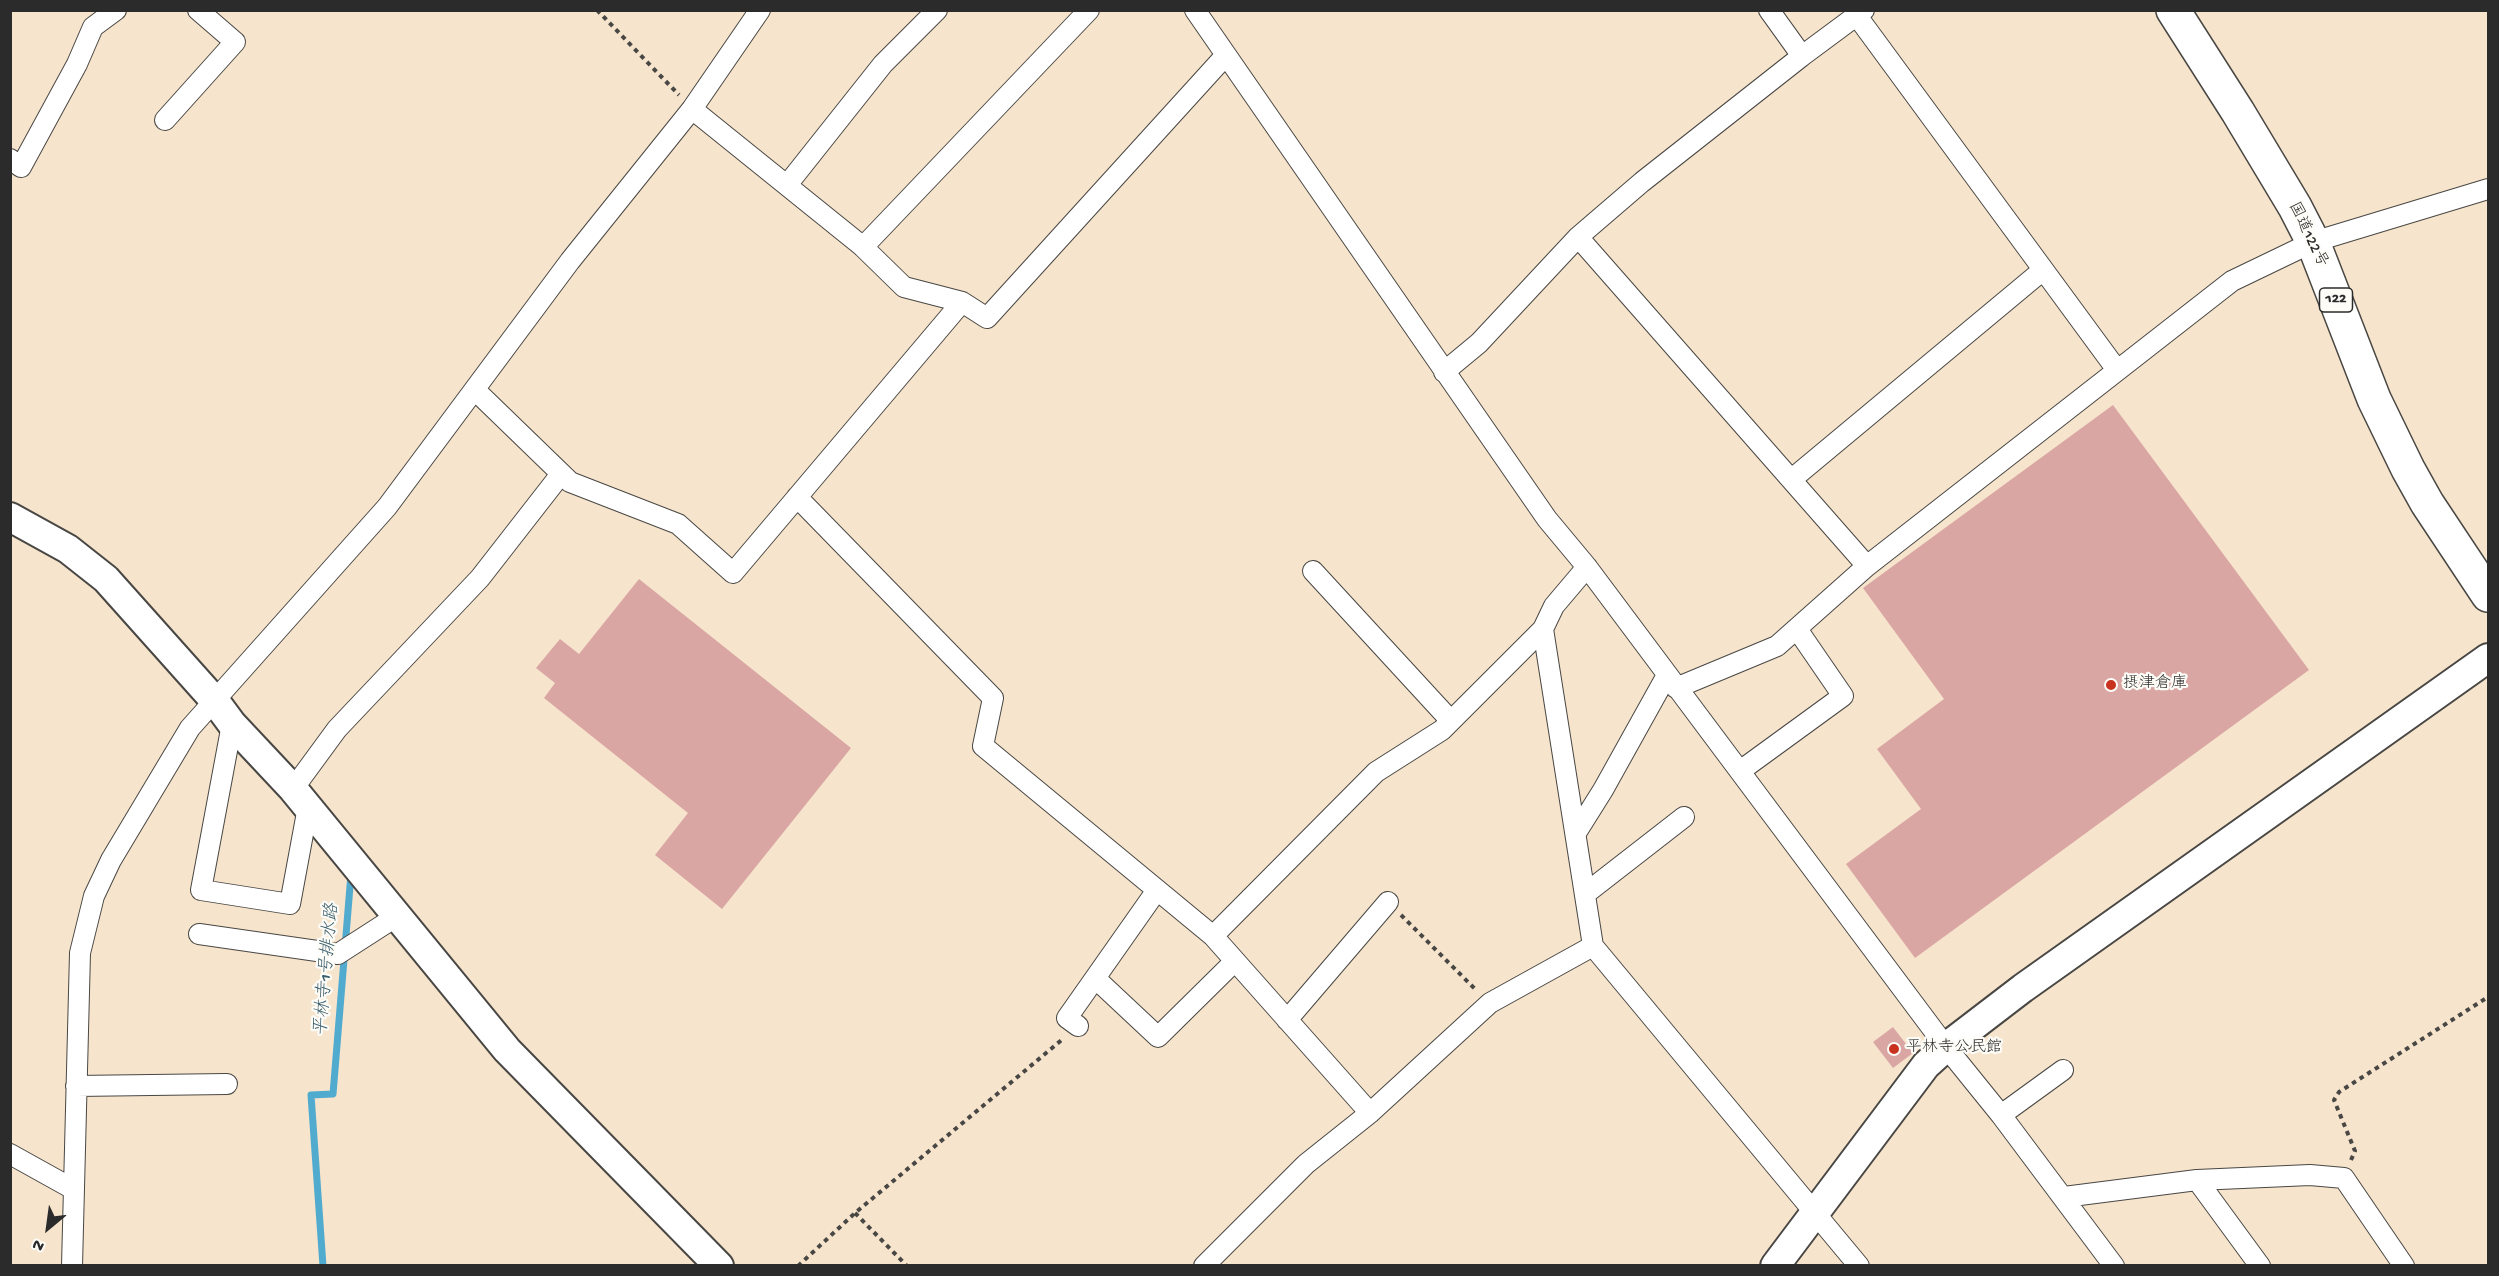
<!DOCTYPE html>
<meta charset="utf-8">
<style>
body{margin:0}
#map{position:relative;width:2499px;height:1276px;overflow:hidden;background:#f6e4cd;font-family:"Gochi Hand",sans-serif}
canvas{display:block}
.frame{position:absolute;inset:0;border:12px solid #2b2b2b;pointer-events:none}
.north{position:absolute;left:18px;top:1198px;width:60px;height:60px;-webkit-text-stroke:4px #fdfcf7;paint-order:stroke;rotate:209deg;font-size:16px;font-weight:700;line-height:24px;text-align:center;color:#2b2b2b}
.north::after{content:'';display:block;margin:auto;width:21px;height:27px;background:#2b2b2b;clip-path:polygon(50% 0,100% 100%,50% 72%,0 100%)}
</style>
<div id="map">
<canvas width="2499" height="1276"></canvas>
<div class="frame"></div>
<div class="north">N</div>
</div>
<script>
const c = document.querySelector('canvas').getContext('2d');
c.lineJoin = 'round';
const shape = rows => new Path2D(rows.map(r => 'M' + r).join(''));
function stroke(path, color, width, dash) { c.strokeStyle = color; c.lineWidth = width; c.lineCap = dash ? 'butt' : 'round'; c.setLineDash(dash || []); c.stroke(path); }
function fillPath(path, color) { c.fillStyle = color; c.fill(path, 'evenodd'); }
function write(font, color, halo, rows, align = 'center') {
  c.font = font + ' "Gochi Hand","Klee One",sans-serif'; c.lineWidth = 4.5; c.setLineDash([]); c.textBaseline = 'middle'; c.strokeStyle = halo; c.fillStyle = color; for (const [text, x, y, turn = 0] of rows) {
    c.save(); c.translate(x, y); c.rotate((+turn || 0) * Math.PI / 180); c.textAlign = isNaN(turn) ? turn : align; if (halo) c.strokeText(text, 0, 0); c.fillText(text, 0, 0); c.restore();
  }
}
const stream = shape([
 [323,1266,311,1095,333,1094,351,874]
]);
const building = shape([
 [2113,405,2309,670,1915,958,1846,864,1921,809,1877,749,1944,699,1863,588],
 [639,579,851,748,722,909,655,855,688,813,544,698,555,683,536,668,560,639,579,654],
 [1893,1027,1913,1053,1893,1068,1873,1042]
]);
const path = shape([
 [597,10,679,95],
 [1401,915,1476,990],
 [2351,1160,2355,1151,2334,1100,2339,1092,2488,997],
 [855,1213,907,1266],
 [798,1266,855,1213,1064,1038]
]);
const street = shape([
 [1195,10,1547,519,1587,567,1946,1047,2001,1115,2114,1266],
 [1769,10,1802,56],
 [1857,16,2117,370],
 [692,109,862,246,904,287,962,302,987,318,1226,55],
 [165,120,235,42,198,10],
 [10,159,21,167,77,64,93,27,116,10],
 [787,185,883,64,937,10],
 [1578,237,1867,566],
 [863,247,1089,10],
 [1444,372,1479,343,1578,237,1642,182,1802,56,1864,10],
 [475,390,570,482,678,524,733,573,962,302],
 [1792,479,2043,270],
 [797,497,993,698,983,746,1213,936,1370,1113],
 [1313,571,1451,721],
 [1543,629,1593,946,1859,1266],
 [1676,688,1777,646,1867,566,2232,281,2313,242,2488,189],
 [232,724,201,890,290,904,308,807],
 [1740,771,1843,696,1797,629],
 [293,789,337,729,480,578,561,474],
 [1576,833,1603,790,1667,675],
 [1585,894,1684,817],
 [199,934,338,954,397,916],
 [1213,936,1376,772,1442,730,1543,629,1554,606,1587,567],
 [1095,978,1158,1037,1235,961],
 [1287,1020,1388,902],
 [1078,1026,1067,1018,1157,890],
 [76,1086,227,1084],
 [2001,1115,2063,1070],
 [10,1154,73,1189],
 [2197,1180,2260,1266],
 [2064,1197,2197,1180,2310,1175,2344,1178,2404,1266],
 [72,1266,80,953,94,896,111,860,190,728,387,507,570,261,692,109,760,10],
 [1204,1266,1306,1164,1370,1113,1490,1003,1593,946]
]);
const secondary = shape([
 [10,517,68,549,106,579,215,701,232,724,293,789,507,1050,719,1266],
 [1775,1266,1926,1065,1946,1047,2023,988,2488,658]
]);
const highway = shape([
 [2173,10,2238,112,2295,207,2313,242,2374,399,2408,469,2427,503,2488,595]
]);
const markers = [
 [2111,685,6,"#c8321e"],
 [1894,1049,6,"#c8321e"]
];
const shields = [
 [2336,300,33]
];
const shieldNames = [
 ["122",2336,300]
];
const streetNames = [
 ["国道122号",2307,235,64]
];
const poiNames = [
 ["摂津倉庫",2123,685],
 ["平林寺公民館",1906,1049]
];
const waterNames = [
 ["平林寺1号排水路",328,970,-85]
];
stroke(stream, '#51abcf', 7);
fillPath(building, '#daa6a3');
stroke(street, '#494743', 22);
stroke(secondary, '#494743', 32);
stroke(highway, '#494743', 36);
stroke(path, '#494743', 4, [4.5, 4.5]);
stroke(street, '#fff', 20);
stroke(secondary, '#fff', 28);
stroke(highway, '#fff', 33);
for (const [x, y, r, color] of markers) { const dot = new Path2D(); dot.arc(x, y, r, 0, 2 * Math.PI); c.fillStyle = color; c.fill(dot); stroke(dot, '#fdfcf7', 2); }
for (const [x, y, w] of shields) { const box = new Path2D(); box.roundRect(x - w / 2, y - 12, w, 24, 4.5); c.fillStyle = '#fdfcf7'; c.fill(box); stroke(box, '#2b2b2b', 1.5); }
write('bold 15px', '#2b2b2b', null, shieldNames);
write('16px', '#2b2b2b', '#fdfcf7', streetNames);
write('16px', '#2b2b2b', '#fdfcf7', poiNames, 'left');
write('italic 18px', '#3a5e6d', '#fdfcf7', waterNames);
</script>
